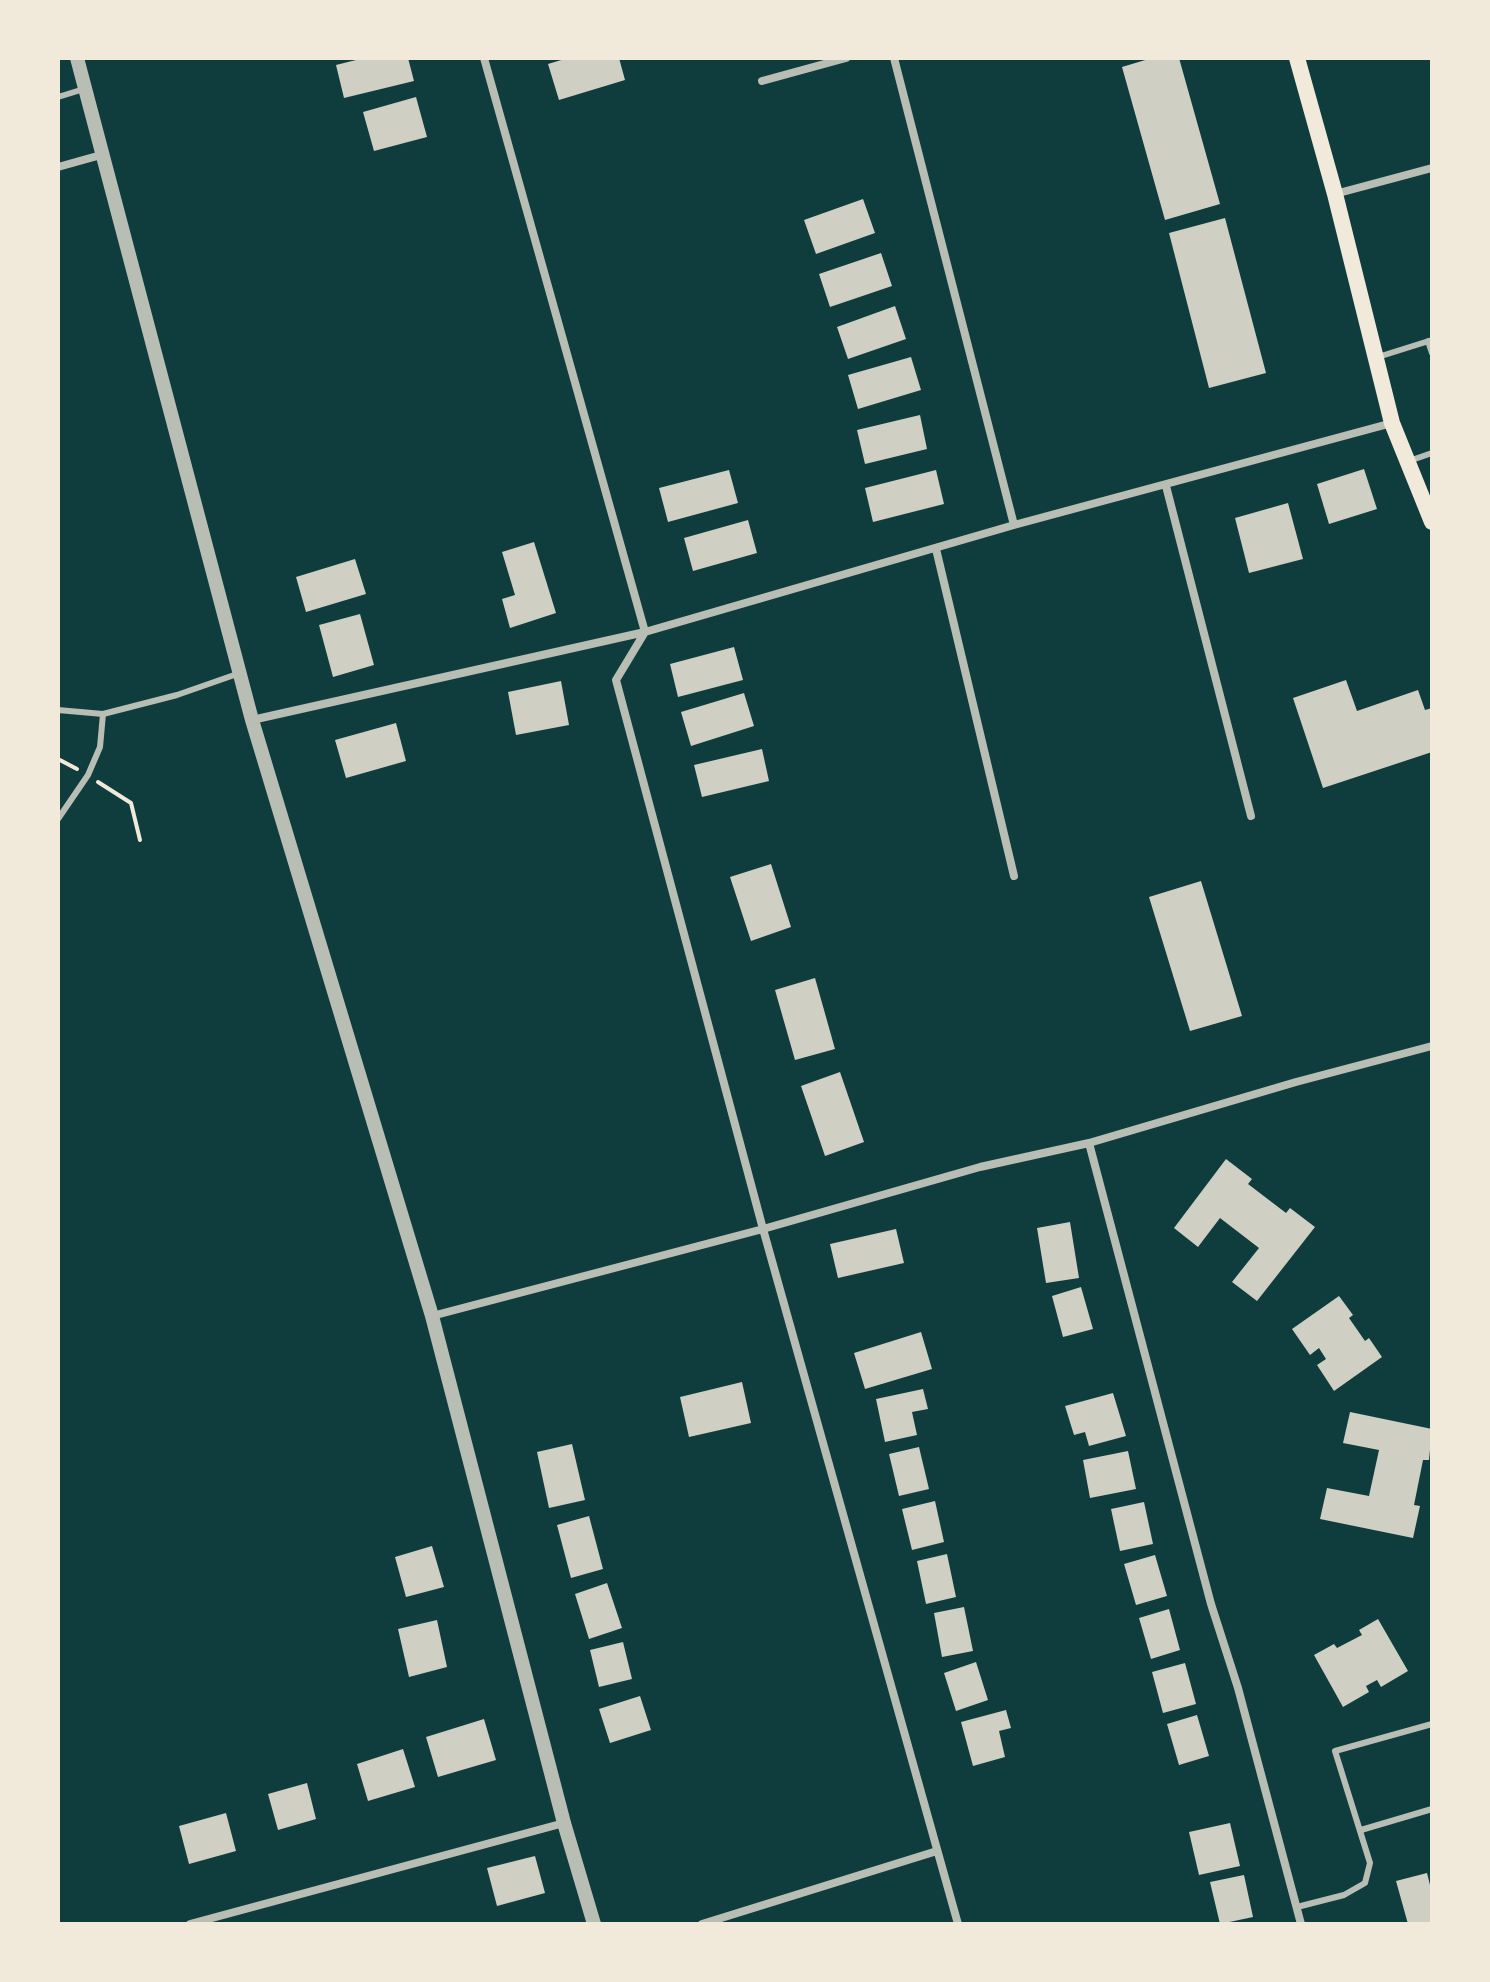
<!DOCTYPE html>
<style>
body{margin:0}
#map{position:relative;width:1490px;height:1982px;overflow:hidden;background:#0f3d3e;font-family:Poppins,sans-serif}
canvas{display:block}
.frame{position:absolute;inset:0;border:60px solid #f1e9da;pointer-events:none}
</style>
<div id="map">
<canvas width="1490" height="1982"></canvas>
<div class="frame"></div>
</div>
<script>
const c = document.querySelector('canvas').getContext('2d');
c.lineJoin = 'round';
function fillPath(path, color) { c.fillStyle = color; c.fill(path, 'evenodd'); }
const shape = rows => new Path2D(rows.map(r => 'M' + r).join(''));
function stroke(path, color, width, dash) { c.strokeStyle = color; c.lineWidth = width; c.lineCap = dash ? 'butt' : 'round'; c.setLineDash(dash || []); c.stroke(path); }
const building = shape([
 [364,58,408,58,414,81,344,98,336,65],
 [568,58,619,58,625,80,559,100,548,64],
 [1152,58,1179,58,1220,204,1165,220,1122,67],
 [416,97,427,137,374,151,363,112],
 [863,199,875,233,816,254,804,220],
 [1225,218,1266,373,1209,388,1169,233],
 [881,253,892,286,830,307,819,274],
 [895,306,906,339,848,359,837,327],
 [911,357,921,390,858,409,848,375],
 [920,415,927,449,865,464,857,430],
 [1364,469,1377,509,1329,524,1317,484],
 [729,470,738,503,668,522,659,488],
 [936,470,944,504,873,522,865,488],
 [1288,503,1303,559,1249,573,1235,518],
 [748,520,757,553,693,571,684,538],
 [534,542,556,613,510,628,502,599,515,595,502,552],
 [355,559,366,594,306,612,296,577],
 [360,614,374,665,333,677,319,625],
 [734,647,743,680,678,697,670,664],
 [1346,680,1357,711,1418,690,1425,710,1432,708,1432,752,1323,788,1293,698],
 [561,681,569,725,516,735,508,692],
 [744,693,754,726,691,746,681,712],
 [396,723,406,761,346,778,335,740],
 [762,749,769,781,702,797,694,765],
 [771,864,791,927,751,941,730,877],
 [1201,881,1242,1016,1190,1031,1149,897],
 [815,978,835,1049,795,1060,775,990],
 [840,1072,864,1142,825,1156,801,1086],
 [1226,1159,1252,1179,1248,1184,1286,1213,1290,1208,1315,1227,1257,1301,1232,1282,1259,1248,1220,1218,1198,1247,1174,1228],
 [1070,1222,1079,1278,1046,1283,1037,1228],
 [896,1229,904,1263,838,1278,830,1244],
 [1081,1287,1093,1329,1063,1337,1052,1296],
 [1339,1296,1353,1315,1349,1318,1365,1341,1369,1338,1382,1357,1334,1391,1317,1365,1326,1359,1319,1348,1310,1355,1292,1329],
 [921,1332,932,1369,865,1389,854,1353],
 [742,1382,751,1423,689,1437,680,1397],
 [923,1389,928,1409,912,1412,917,1435,885,1442,876,1399],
 [1113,1393,1126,1436,1089,1446,1085,1432,1074,1435,1065,1406],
 [1350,1412,1432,1429,1429,1460,1423,1460,1414,1505,1420,1506,1413,1538,1320,1519,1327,1488,1369,1496,1379,1450,1343,1443],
 [572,1444,585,1500,549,1508,537,1452],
 [919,1447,929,1489,899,1496,889,1454],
 [1128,1451,1136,1489,1090,1498,1083,1460],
 [935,1501,944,1542,912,1550,902,1509],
 [1144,1502,1153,1544,1120,1551,1111,1509],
 [589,1516,603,1569,571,1578,557,1525],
 [432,1546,444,1587,406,1597,395,1557],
 [947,1554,956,1597,926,1604,917,1561],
 [1155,1555,1167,1596,1136,1605,1124,1564],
 [607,1583,622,1628,589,1639,575,1594],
 [964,1607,973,1651,942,1657,934,1613],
 [1169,1609,1180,1650,1151,1659,1139,1618],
 [1378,1619,1408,1671,1381,1687,1377,1680,1366,1686,1369,1692,1343,1707,1314,1655,1334,1644,1337,1648,1362,1635,1359,1630],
 [437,1620,447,1667,409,1677,398,1629],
 [623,1642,632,1679,599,1687,590,1650],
 [976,1662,988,1700,956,1711,944,1673],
 [1185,1663,1196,1704,1163,1713,1152,1672],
 [640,1696,651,1730,610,1743,599,1709],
 [1006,1710,1011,1728,999,1731,1005,1757,973,1766,961,1722],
 [1197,1715,1209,1756,1179,1765,1167,1724],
 [484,1719,496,1760,438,1777,426,1737],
 [403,1749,415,1787,368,1801,357,1764],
 [307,1783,316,1819,278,1830,268,1794],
 [226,1813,236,1851,189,1864,179,1826],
 [1230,1823,1240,1866,1199,1875,1189,1832],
 [535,1856,545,1893,497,1906,487,1868],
 [1427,1873,1432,1893,1432,1924,1408,1924,1396,1881],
 [1244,1875,1253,1917,1220,1924,1210,1882]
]);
const path = shape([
 [58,759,77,769],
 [98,782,131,803,140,840]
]);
const service = shape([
 [58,97,84,89],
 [1428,341,1432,353],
 [1378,357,1432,340],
 [1409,461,1432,453],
 [58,710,103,714,177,695,240,673],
 [58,819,88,775,100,747,103,714],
 [1361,1830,1432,1809],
 [1297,1907,1344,1895,1365,1883,1370,1863,1335,1751,1432,1724]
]);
const minor = shape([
 [484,58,645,632,616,680,763,1229,958,1924],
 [894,58,1014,525],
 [762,81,846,58],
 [58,167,101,155],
 [1335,194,1432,168],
 [1166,486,1251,816],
 [936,549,1014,876],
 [252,720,645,632,1014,525,1392,423],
 [1089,1143,1211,1604,1238,1688,1301,1924],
 [432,1316,763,1229,980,1167,1089,1143,1296,1082,1432,1046],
 [190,1924,564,1823],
 [702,1924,937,1851]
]);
const tertiary = shape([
 [77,58,252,720,432,1316,564,1823,594,1924]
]);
const secondary = shape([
 [1297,58,1335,194,1392,423,1432,522]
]);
fillPath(building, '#cfcfc3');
stroke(path, '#f1e9da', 4);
stroke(service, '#b8beb3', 6);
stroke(minor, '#b8beb3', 8);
stroke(tertiary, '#b8beb3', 14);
stroke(secondary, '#f1e9da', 16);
</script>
